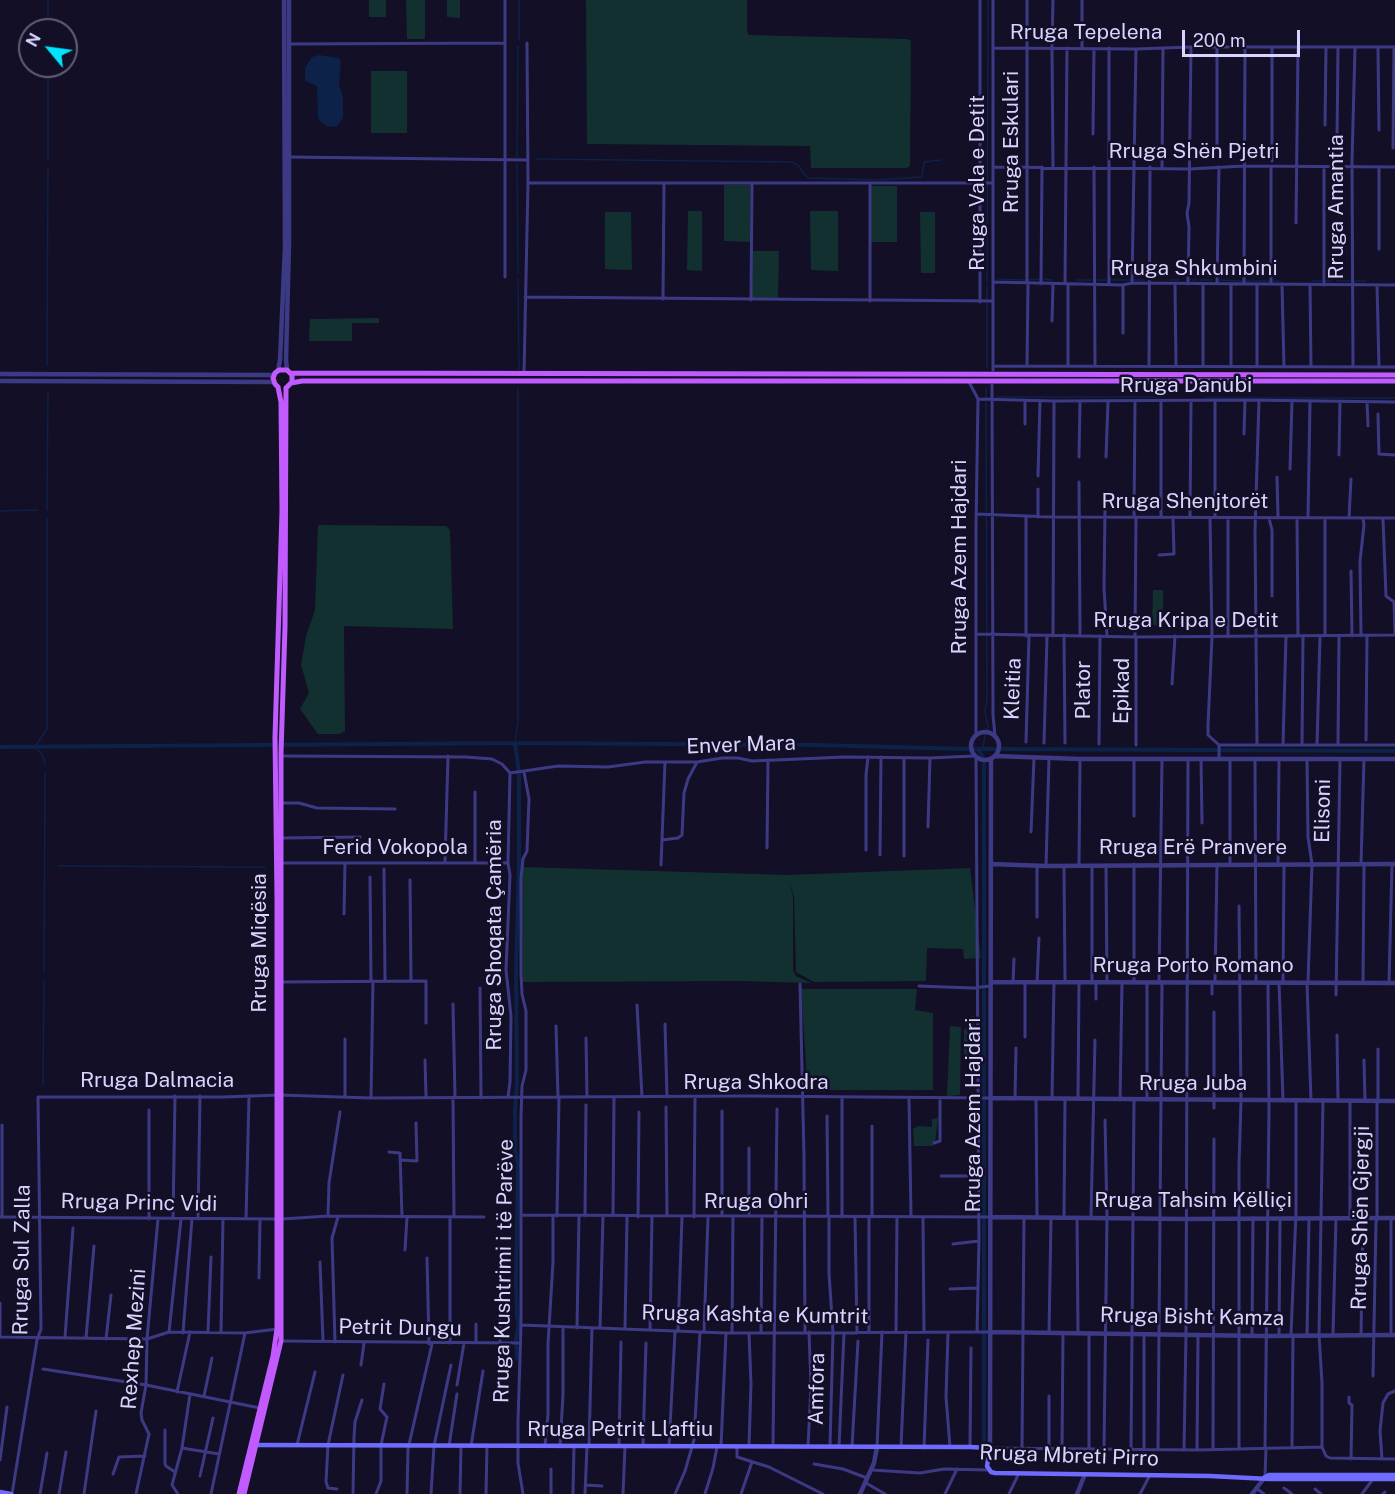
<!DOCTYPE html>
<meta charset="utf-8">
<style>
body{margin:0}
#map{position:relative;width:1395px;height:1494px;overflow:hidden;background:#130f26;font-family:"Public Sans",sans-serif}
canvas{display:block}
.north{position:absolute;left:18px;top:18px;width:60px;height:60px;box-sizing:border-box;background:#130f26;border:2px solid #625e7d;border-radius:50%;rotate:299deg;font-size:16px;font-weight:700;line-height:24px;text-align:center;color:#d9d4ff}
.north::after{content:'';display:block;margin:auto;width:21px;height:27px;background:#00e5ff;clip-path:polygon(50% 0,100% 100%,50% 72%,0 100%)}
.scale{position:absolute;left:1182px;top:30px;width:118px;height:27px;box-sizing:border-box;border:3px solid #d9d4ff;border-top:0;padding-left:8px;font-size:18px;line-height:21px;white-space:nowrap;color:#d9d4ff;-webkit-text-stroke:4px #130f26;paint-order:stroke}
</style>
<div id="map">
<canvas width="1395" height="1494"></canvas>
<div class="north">N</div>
<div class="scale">200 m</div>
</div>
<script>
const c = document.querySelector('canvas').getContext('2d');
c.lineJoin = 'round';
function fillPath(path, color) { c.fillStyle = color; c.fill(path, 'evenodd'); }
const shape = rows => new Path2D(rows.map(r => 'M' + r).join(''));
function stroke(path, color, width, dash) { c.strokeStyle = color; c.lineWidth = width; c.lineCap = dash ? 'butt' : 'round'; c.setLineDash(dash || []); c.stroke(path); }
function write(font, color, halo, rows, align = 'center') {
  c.font = font + ' "Public Sans",sans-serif'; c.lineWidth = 5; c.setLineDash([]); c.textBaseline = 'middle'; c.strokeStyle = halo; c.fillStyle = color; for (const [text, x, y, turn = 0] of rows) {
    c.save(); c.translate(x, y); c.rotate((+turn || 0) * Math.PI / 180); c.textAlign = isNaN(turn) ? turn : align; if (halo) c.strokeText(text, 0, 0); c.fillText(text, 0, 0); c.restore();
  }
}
const green = shape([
 [369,0,386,0,386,17,369,17],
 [406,0,425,0,425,39,407,39],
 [447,0,460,0,460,18,447,17],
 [586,0,747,0,747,31,749,35,907,39,911,41,910,166,906,168,811,168,810,146,587,144],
 [371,71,407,71,407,133,371,133],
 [724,185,750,185,750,242,724,241],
 [871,186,897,186,897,242,871,242],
 [688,211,702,211,702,271,687,270],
 [810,211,838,211,838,271,811,270],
 [605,212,631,212,632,270,605,269],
 [920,212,935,212,935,273,921,273],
 [753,251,779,251,778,298,752,298],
 [379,318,379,323,352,323,352,341,309,341,310,319],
 [318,525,446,526,450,530,453,629,344,626,345,731,340,734,318,734,300,709,309,693,301,665,306,636,315,610],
 [1153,590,1163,590,1163,626,1152,625],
 [522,867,788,875,970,868,981,958,964,959,963,949,927,948,926,981,814,982,796,972,794,896,789,880,793,896,793,971,796,976,811,983,740,981,523,982],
 [801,989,917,989,915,1010,933,1013,933,1090,816,1090,816,1079,807,1079],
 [974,1015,974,1060,964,1060,964,1029,968,1028,971,1017],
 [950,1026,961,1027,960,1095,947,1096],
 [938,1118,935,1144,933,1146,914,1146,913,1128,916,1128,917,1126,932,1127,932,1119]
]);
const water = shape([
 [319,55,339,58,341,62,339,84,343,97,343,118,337,126,329,127,322,123,318,118,317,86,305,81,305,68,312,57]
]);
const stream = shape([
 [48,30,48,0],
 [519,40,519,0],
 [517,157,518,46],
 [536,159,792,162,798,165,804,174,809,178,877,180,922,177,924,162,941,160],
 [48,160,48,66],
 [517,163,518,273],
 [518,279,519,369],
 [997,279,1025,280],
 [1044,279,1052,280],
 [1029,280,1039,279],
 [1076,280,1092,280],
 [1095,280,1108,280],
 [1111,280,1130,280],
 [1134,280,1144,280],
 [1170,280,1179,280],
 [1191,280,1197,280],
 [1200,280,1212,280],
 [1219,280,1242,281],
 [1246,281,1269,281],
 [1273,281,1280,281],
 [1312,281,1321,281],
 [1326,281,1331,281],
 [1337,281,1350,281],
 [1354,281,1366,281],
 [987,282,988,0],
 [987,285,987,368],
 [47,365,48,167],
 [996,397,1162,397],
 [1205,398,1395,398],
 [47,510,48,391],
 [0,511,38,510],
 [986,731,988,727,985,711,987,700,986,388],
 [515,743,518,720,518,389],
 [979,750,983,747,985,735],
 [45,764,42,754,35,747,47,729,47,518],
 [58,866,265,867],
 [44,971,45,773],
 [43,1085,44,981]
]);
const canal = shape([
 [515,743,519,773,519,862,516,972,517,1082,515,1110,515,1149,518,1163,516,1280,517,1317,519,1324,516,1339,517,1359],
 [0,747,515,743,816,745,968,749],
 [973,749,996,749],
 [1001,749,1395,751],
 [979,750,983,758],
 [984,1443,984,763]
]);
const minor = shape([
 [505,0,505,277],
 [980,0,980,302],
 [289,44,505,43],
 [1052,47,1053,0],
 [993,48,1136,49,1191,47,1395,47],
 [1052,48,1053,166],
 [1082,48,1082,0],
 [1109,48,1109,283],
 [1378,48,1379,130],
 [1325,125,1326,48],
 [1093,134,1094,49],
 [1337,140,1338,48],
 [1217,147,1217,48],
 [1393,148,1394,47],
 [289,157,528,160],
 [1272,161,1272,48],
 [993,167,1190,169,1244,166,1395,167],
 [1094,167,1095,366],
 [1162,167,1163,49],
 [1324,167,1324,285],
 [1379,167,1379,249],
 [528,183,993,183],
 [1296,223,1298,48],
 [993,282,1123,285,1132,283,1395,285],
 [1027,283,1027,0],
 [1065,283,1067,48],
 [1132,283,1136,49],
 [1217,283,1219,167],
 [1041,284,1042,167],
 [1175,284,1176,366],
 [1188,284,1189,227,1187,213,1189,203,1191,47],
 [1203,284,1203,366],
 [1244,284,1245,47],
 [1271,284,1271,167],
 [1123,285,1123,333],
 [1257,285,1257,367],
 [1282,285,1284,367],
 [1310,285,1311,367],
 [1377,285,1379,367],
 [525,297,993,301],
 [663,299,664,183],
 [751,300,752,183],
 [870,301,870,184],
 [1052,321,1053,284],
 [993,366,1395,367],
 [1027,366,1028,284],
 [1068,366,1068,284],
 [1149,366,1150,167],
 [1231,367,1231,285],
 [1353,367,1352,161,1355,48],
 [993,370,993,0],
 [524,373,528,183,527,43],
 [969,382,978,399,976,527,976,735],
 [992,385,993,715,995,736],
 [978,399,1054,401,1245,400,1395,402],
 [1367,402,1368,426],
 [1378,414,1379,454,1395,455],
 [1025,424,1025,402],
 [1244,434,1245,400],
 [1339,455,1340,402],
 [1079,457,1080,401],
 [1106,457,1108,402],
 [1290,469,1292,401],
 [1038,476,1040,401],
 [1277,477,1278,516],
 [1079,482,1080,635],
 [1105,508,1104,588,1107,636],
 [976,514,1052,517,1395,518],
 [1026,517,1026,636],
 [1038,517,1038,489],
 [1134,517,1135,402],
 [1161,517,1161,402],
 [1190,517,1191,402],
 [1215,517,1215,402],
 [1210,518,1212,637,1208,725,1208,735,1219,745,1219,759],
 [1269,518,1272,530,1272,596],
 [1297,518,1298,636],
 [1308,518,1310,402],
 [1325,518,1325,636],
 [1349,518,1351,479],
 [1383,519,1386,596,1394,602,1395,635],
 [1159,555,1174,554,1173,517],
 [1351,571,1352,636],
 [977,634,1136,637,1395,635],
 [1064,635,1065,743],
 [1053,636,1054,401],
 [1361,636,1360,561,1364,525,1363,518],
 [1135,637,1136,517],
 [1228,637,1228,518],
 [1172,684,1175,636],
 [1366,740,1367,636],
 [1026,742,1029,636],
 [1044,743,1047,637],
 [1099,744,1100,636],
 [1136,745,1136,637],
 [1219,745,1395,745],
 [1257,745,1255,531,1259,400],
 [1283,745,1286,636],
 [1302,745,1303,636],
 [1317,745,1320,636],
 [1338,745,1339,636],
 [281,756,466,757,492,759,502,764,510,773],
 [976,758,979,1241,977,1332],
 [1134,759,1134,816],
 [1201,759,1202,823],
 [1255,759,1256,982],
 [1307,759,1308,837,1312,864,1308,982],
 [510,773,558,766,608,767,645,762,697,762,722,758,738,758,752,761,845,757,930,758,974,756],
 [475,792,475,862],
 [281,803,299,803,317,808,395,809],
 [928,827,930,758],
 [1031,832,1034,758],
 [282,838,360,837],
 [662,840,678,838,682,835,684,793,688,779,697,762],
 [767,848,768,760],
 [866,850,866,775,868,757],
 [880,855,881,757],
 [904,856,904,758],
 [445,862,448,756],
 [281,863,508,863],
 [1134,864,1134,982],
 [1230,864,1230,759],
 [1278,864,1279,759],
 [1361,864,1364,759],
 [661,865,665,762],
 [1079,865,1080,759],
 [1037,866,1037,917],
 [1046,866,1049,758],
 [1064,866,1065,981],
 [1092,867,1092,982],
 [1106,867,1107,982],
 [384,869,385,981],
 [370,877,371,981],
 [410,880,411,981],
 [344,914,345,863],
 [282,982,426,981,426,1023],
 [1013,982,1014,959],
 [1025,982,1025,1037],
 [1037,982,1039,938],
 [1159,982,1162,759],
 [1215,982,1217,864],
 [1279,982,1283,1100],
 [1283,982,1284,864],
 [1363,982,1364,864],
 [1307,983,1311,1101],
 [1389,983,1392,864],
 [800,984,804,1156,805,1332],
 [919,986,972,988,990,986],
 [480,988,481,1098],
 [1212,994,1212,982],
 [1336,995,1340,759],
 [1096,999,1096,983],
 [453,1004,455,1097],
 [637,1005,642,1097],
 [665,1024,667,1097],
 [556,1026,558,1097],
 [1337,1035,1338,1101],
 [586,1038,587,1097],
 [345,1039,345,1097],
 [1378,1049,1378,1101],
 [425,1060,426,1096],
 [1364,1060,1365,1101],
 [453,1097,454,1217],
 [508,1097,510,1082,511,1016,506,970,510,875,508,863,510,773],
 [371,1098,373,981],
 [842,1098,842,1217],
 [909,1099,911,1216],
 [1015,1099,1016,1048],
 [1036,1099,1037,1217],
 [1052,1099,1054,982],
 [1078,1099,1079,982],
 [1120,1100,1122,982],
 [1147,1100,1147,982],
 [1350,1101,1350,1218],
 [666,1107,667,1216],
 [1214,1108,1214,1012],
 [149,1110,149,1219],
 [827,1116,828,1217],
 [2,1125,2,1217],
 [872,1126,872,1217],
 [934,1143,940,1141,940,1098],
 [749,1148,749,1216],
 [389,1152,400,1153,402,1217],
 [400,1160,417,1161,416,1123],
 [941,1176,979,1176],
 [522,1215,991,1217],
 [328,1216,329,1183,340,1112],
 [557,1216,559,1097],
 [585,1216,586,1105],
 [613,1216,614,1097],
 [722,1216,722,1111],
 [0,1217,277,1219],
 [638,1217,639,1112],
 [694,1217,695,1097],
 [829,1217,829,1273,833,1333,830,1446],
 [855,1217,857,1333],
 [923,1217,924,1332],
 [1064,1217,1065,1099],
 [1077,1217,1078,1333],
 [1091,1217,1095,1040],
 [450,1218,450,1343],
 [173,1219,175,1096],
 [198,1219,200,1096],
 [246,1219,249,1096],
 [282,1219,328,1216,484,1217],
 [953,1244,979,1241],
 [405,1250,407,1217],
 [427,1258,429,1344],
 [320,1262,323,1341],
 [499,1265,500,1343],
 [259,1278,260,1219],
 [950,1289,978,1288],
 [0,1303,0,1337],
 [476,1324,476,1343],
 [521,1325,726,1333,990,1332],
 [577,1328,579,1216],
 [600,1328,603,1216],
 [625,1329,627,1217],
 [650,1330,652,1216],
 [678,1331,682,1217],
 [169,1332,181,1219],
 [208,1332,211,1257],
 [221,1332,223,1219],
 [704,1332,708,1217],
 [869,1332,869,1217],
 [896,1332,897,1217],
 [948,1332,946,1397,950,1447],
 [183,1333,192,1219],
 [732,1333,733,1216],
 [749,1333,751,1384,749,1446],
 [761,1333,762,1216],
 [1049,1333,1051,1218],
 [1279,1335,1280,1219],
 [1291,1335,1296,1212,1296,1101],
 [1307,1335,1309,1218],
 [1333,1335,1336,1218],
 [1361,1335,1363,1218],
 [1391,1335,1391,1218],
 [1252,1336,1253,1218],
 [0,1337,147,1339,169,1332,245,1333,277,1329],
 [65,1337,73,1228],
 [86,1338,94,1246],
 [106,1339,111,1295],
 [281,1341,519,1343],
 [335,1342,332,1238,338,1217],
 [361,1365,364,1343],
 [43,1369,146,1385,260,1408],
 [1373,1376,1376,1223,1377,1218,1377,1101],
 [457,1385,464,1343],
 [177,1392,190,1332],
 [204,1396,212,1358],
 [1349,1397,1349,1403,1352,1405,1351,1459],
 [165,1430,165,1464,166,1466,175,1472],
 [297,1445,315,1372],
 [545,1445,548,1415,548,1344,553,1262,553,1217],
 [449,1446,457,1394],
 [471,1446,483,1371],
 [589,1446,592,1328],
 [619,1446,621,1342],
 [643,1446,646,1343],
 [669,1446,675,1332],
 [721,1446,726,1333],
 [737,1446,737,1457,769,1467,823,1494],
 [773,1446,777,1109],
 [560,1447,563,1395,563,1328],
 [808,1447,811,1386,809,1332],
 [839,1447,844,1333],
 [852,1447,858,1341],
 [877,1447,882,1332],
 [901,1447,906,1332],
 [970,1447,971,1348],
 [1292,1447,1293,1335],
 [1322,1447,1322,1383,1319,1335,1323,1101],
 [182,1448,219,1454],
 [924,1448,928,1340],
 [990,1448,1197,1450,1322,1447,1326,1456,1330,1458,1395,1459],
 [1022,1448,1024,1217],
 [1049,1448,1049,1396],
 [1062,1448,1063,1333],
 [1144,1448,1144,1335],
 [1265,1448,1269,1110,1268,982],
 [1089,1449,1089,1334],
 [1104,1449,1107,1217,1105,1120],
 [1131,1449,1134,1100],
 [1158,1449,1162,983],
 [1213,1449,1214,1139],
 [1239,1449,1239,1165,1241,1101,1239,906],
 [1184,1450,1186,1334,1188,759],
 [1197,1450,1198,1334],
 [1382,1459,1380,1431,1383,1403,1388,1394,1395,1391],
 [0,1460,7,1407],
 [814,1464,843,1469,867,1478],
 [872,1470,920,1473,944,1469,988,1470],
 [113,1474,119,1457,145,1456],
 [200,1476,213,1418],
 [1265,1477,1266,1448],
 [866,1483,885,1494],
 [586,1485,602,1486],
 [1256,1488,1264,1494],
 [1284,1488,1292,1494],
 [337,1489,328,1488,326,1482,328,1445,343,1375],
 [1315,1489,1321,1494],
 [12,1494,37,1340,41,1329,38,1097,223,1097,280,1095,371,1098,747,1096,990,1098],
 [40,1494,47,1453],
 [59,1494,66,1452],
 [84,1494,96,1411],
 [136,1494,149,1434,142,1420,141,1413,146,1385,147,1339,158,1219],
 [178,1494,172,1485,182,1448,190,1394],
 [211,1494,245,1333],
 [353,1494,354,1437,355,1422,362,1400],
 [376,1494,381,1481,381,1445,387,1417,380,1409,384,1384],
 [407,1494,408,1449,432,1344],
 [431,1494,434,1446,451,1365],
 [460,1494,461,1446],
 [486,1494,487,1446],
 [523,1494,518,1463,518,1421,521,1325,521,1117,522,1086,526,1070,526,1011,522,994,521,973,521,878,523,859,527,851,529,799,524,772],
 [551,1494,551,1469],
 [573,1494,574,1446],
 [585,1494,587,1446],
 [623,1494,625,1446],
 [675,1494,685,1471,694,1440,700,1332],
 [705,1494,713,1468,717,1447],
 [741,1494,752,1462],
 [945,1494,957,1469],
 [1009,1494,1019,1473],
 [1140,1494,1150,1475],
 [1362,1494,1373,1479],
 [1383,1494,1385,1492]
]);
const tertiary = shape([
 [287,370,286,360,289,245,289,0],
 [278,371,280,360,285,247,284,0],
 [0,374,274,375],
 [0,381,274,382],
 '971 746a14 14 0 1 1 28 0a14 14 0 1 1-28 0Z',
 [995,756,1080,759,1395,759],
 [991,864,1046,866,1395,864],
 [991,982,1395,983],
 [990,1098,1395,1101],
 [991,1217,1186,1219,1395,1218],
 [990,1332,1265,1336,1395,1335],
 [990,1448,991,759],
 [860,1494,874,1463,877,1447],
 [1077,1494,1085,1474],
 [1252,1494,1265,1477]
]);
const secondary = shape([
 [253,1445,970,1447,990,1448,987,1466,991,1472,995,1473,1210,1476,1269,1479,1395,1479],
 [1265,1477,1269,1475,1395,1475],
 [0,1492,11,1494]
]);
const primary = shape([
 [291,373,1395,375],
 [291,383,302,381,1395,381],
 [239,1494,273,1356,277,1329,277,898,275,737,282,511,281,402,278,387,275,384,273,378,275,373,279,370,287,370,292,375,292,382,286,388],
 [244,1494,281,1341,281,753,285,627,286,388]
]);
const streetNames = [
 ["Rruga Tepelena",1086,33],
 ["Rruga Eskulari",1012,142,-90],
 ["Rruga Shën Pjetri",1194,152],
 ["Rruga Vala e Detit",978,183,-90],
 ["Rruga Amantia",1337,207,-90],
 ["Rruga Shkumbini",1194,269],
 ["Rruga Danubi",1186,386],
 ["Rruga Shenjtorët",1185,502],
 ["Rruga Azem Hajdari",960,557,-90],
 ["Rruga Kripa e Detit",1186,621],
 ["Kleitia",1013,689,-88],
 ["Plator",1084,690,-90],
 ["Epikad",1122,691,-89],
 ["Enver Mara",741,745,-2],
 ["Elisoni",1323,811,-89],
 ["Ferid Vokopola",395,848],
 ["Rruga Erë Pranvere",1193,848],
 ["Rruga Shoqata Çamëria",495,935,-90],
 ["Rruga Miqësia",260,943,-90],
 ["Rruga Porto Romano",1193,966],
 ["Rruga Dalmacia",157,1081],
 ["Rruga Shkodra",756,1083],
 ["Rruga Juba",1193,1084],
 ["Rruga Azem Hajdari",974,1115,-90],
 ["Rruga Tahsim Këlliçi",1193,1201],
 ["Rruga Ohri",756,1202],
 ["Rruga Princ Vidi",139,1203,1],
 ["Rruga Shën Gjergji",1361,1218,-89],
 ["Rruga Sul Zalla",22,1260,-89],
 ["Rruga Kushtrimi i të Parëve",504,1271,-89],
 ["Rruga Kashta e Kumtrit",755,1315,1],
 ["Rruga Bisht Kamza",1192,1317,1],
 ["Petrit Dungu",400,1328,1],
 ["Rexhep Mezini",134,1339,-86],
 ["Amfora",817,1389,-89],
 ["Rruga Petrit Llaftiu",620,1430],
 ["Rruga Mbreti Pirro",1069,1456,2]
];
fillPath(green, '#12302f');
fillPath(water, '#0c2248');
stroke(stream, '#0c2248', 1.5);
stroke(canal, '#0c2248', 4);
stroke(minor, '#3d3a85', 3);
stroke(tertiary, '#3d3a85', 4.5);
stroke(secondary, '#6f6bff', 4.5);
stroke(primary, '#c25bff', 5);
write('21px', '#d9d4ff', '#130f26', streetNames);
</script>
